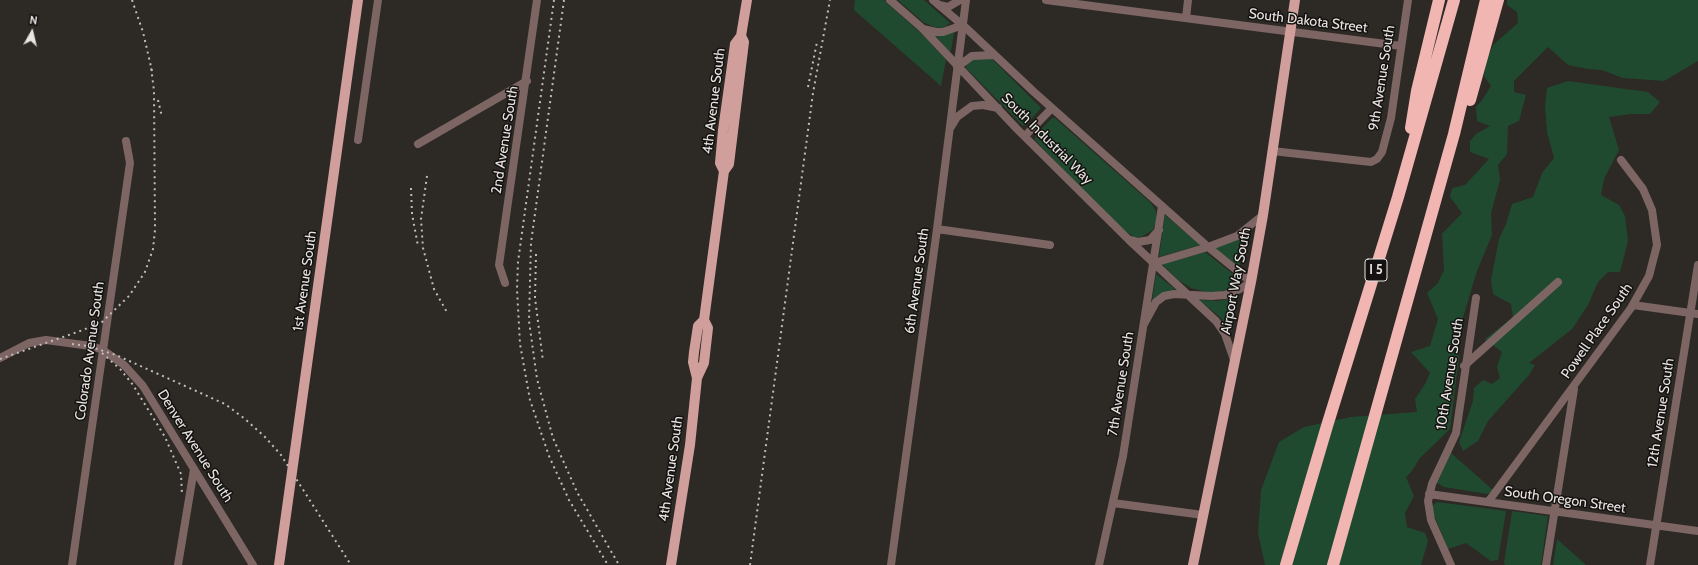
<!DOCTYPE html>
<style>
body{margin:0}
#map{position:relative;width:1698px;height:565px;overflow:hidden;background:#2d2925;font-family:Cabin,sans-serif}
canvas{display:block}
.north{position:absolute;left:12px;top:12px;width:40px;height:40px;-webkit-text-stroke:3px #141210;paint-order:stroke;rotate:8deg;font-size:11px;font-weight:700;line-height:16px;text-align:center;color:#e8e5e2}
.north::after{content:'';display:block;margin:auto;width:14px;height:18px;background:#e8e5e2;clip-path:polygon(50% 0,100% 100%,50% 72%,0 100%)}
</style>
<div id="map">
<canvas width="1698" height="565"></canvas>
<div class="north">N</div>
</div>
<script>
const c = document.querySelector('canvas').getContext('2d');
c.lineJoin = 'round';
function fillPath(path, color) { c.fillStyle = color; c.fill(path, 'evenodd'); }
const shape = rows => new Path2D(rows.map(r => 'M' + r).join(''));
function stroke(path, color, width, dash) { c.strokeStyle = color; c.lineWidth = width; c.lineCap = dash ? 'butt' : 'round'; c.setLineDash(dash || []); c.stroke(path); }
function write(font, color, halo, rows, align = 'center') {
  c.font = font + ' Cabin,sans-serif'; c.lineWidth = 3; c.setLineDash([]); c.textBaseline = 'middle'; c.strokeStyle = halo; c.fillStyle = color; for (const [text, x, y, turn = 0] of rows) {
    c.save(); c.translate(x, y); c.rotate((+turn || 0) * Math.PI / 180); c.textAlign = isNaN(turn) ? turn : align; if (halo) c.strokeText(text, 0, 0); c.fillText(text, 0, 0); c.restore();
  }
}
const green = shape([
 [855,0,884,0,926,38,946,60,941,86,854,10],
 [898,0,924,0,950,23,943,28,934,27,923,22],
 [1507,0,1698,0,1698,61,1664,81,1623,78,1602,70,1588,69,1568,65,1548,47,1514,81,1514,92,1526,95,1519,121,1508,126,1507,154,1498,165,1500,180,1491,213,1492,235,1477,271,1456,341,1459,357,1450,429,1420,458,1412,471,1406,477,1414,496,1405,513,1407,527,1425,533,1428,541,1421,565,1265,565,1258,533,1261,490,1279,442,1304,427,1351,417,1417,412,1415,399,1425,384,1430,373,1411,352,1430,346,1438,319,1427,293,1438,283,1444,270,1442,234,1462,213,1450,197,1452,188,1465,185,1489,159,1470,152,1470,141,1476,134,1490,126,1477,121,1476,107,1482,100,1491,86,1484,76,1487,58,1494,44,1518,23,1517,12,1507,5],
 [954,32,951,51,949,51,935,35],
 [975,57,991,58,1041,108,1025,126,1022,125,966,68,967,61],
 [1568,81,1648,92,1660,102,1650,114,1632,114,1609,117,1619,150,1604,179,1601,195,1619,205,1625,216,1628,241,1620,272,1608,272,1598,282,1588,305,1572,329,1529,363,1535,365,1529,375,1488,421,1478,441,1463,451,1459,442,1473,401,1474,388,1483,380,1492,384,1500,378,1497,367,1502,352,1485,339,1513,317,1511,304,1493,294,1491,280,1499,239,1506,224,1512,204,1533,197,1542,173,1554,158,1547,132,1545,106,1547,88],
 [1052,118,1055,118,1151,203,1156,211,1156,222,1153,230,1141,237,1134,237,1115,224,1035,140,1036,135],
 [1165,215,1200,245,1159,257],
 [1245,236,1239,270,1212,248],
 [1205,252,1238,278,1236,285,1221,292,1206,292,1191,288,1178,280,1162,264],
 [1156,274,1175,289,1162,294,1152,301],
 [1234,298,1229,329,1220,317,1199,300,1218,301],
 [1451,453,1493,490,1488,494,1444,487,1437,483],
 [1437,502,1506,511,1498,560,1491,561,1466,543,1448,549,1434,515,1432,506],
 [1512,511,1548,516,1541,565,1505,565,1504,563],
 [1557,539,1586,565,1553,565]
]);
const minor = shape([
 [890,0,922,28,1017,129,1129,240,1216,321,1225,334,1234,360],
 [933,0,966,28,1034,92,1208,247,1251,282,1240,289,1225,295,1211,296,1174,294,1164,296,1156,302,1144,324],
 [1046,0,1401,46],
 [939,5,948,7,960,0],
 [1186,18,1188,0],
 [923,29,936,32,943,32,963,25],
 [957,67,972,56,993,55],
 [951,127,957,117,972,106,983,105,998,108],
 [1025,136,1052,108],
 [358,140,378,0],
 [418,144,527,81],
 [1272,151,1371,162,1377,159,1382,152,1391,118,1408,0],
 [937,229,1050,245],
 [1130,240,1138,242,1150,240,1159,230],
 [1154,263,1208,247,1237,236,1263,215],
 [505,283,499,265,537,0],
 [1633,305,1698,314],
 [0,358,29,343,46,340,91,346,103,350,124,365,143,386,253,565],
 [1464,366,1558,282],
 [1429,494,1698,531],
 [1488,502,1631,308,1649,276,1657,245,1652,210,1643,189,1621,160],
 [1113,503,1203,515],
 [72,565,130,163,126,141],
 [178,565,194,469],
 [891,565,937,229,966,0],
 [1099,565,1123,456,1162,206],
 [1451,565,1431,520,1428,501,1432,484,1456,433,1476,298],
 [1546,565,1574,389],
 [1650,565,1698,265]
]);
const major = shape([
 [724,171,720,163,723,130,735,44,741,36,747,0],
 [697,378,693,362,694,352,698,326,704,320,724,171,729,164,744,42,741,36],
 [671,565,690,445,697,378,704,363,708,328,704,320],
 [1193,565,1251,282,1263,215,1295,0]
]);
const highway = shape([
 [1470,100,1498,0],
 [1411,128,1417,91,1439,0],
 [1286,565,1327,426,1398,197,1454,0],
 [1333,565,1454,134,1486,0]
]);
const rail = shape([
 [132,0,143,32,152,71],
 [554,0,518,262,517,289,520,344,530,400,549,456,569,500,608,565],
 [564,0,531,243,529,321,537,379,553,438,577,492,619,565],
 [808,87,817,42],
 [158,100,162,117],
 [427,176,421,219,423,248,434,289,448,314],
 [411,188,412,214,418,246],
 [536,254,535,298,543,361],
 [72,344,88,346,116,355,225,404,245,419,265,437,281,455,351,565],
 [102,353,121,370,133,385,165,437,181,474,182,495],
 [0,359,83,330,102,322,129,296,145,272,153,249,155,230,154,91,151,67],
 [750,565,813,93,830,0]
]);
const majorBridge = shape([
 [279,565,358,0]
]);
const shields = [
 [1376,270,22]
];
const shieldNames = [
 ["I 5",1376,270]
];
const streetNames = [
 ["South Dakota Street",1308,21,7],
 ["9th Avenue South",1382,78,-81],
 ["4th Avenue South",714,101,-83],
 ["South Industrial Way",1047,139,45],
 ["2nd Avenue South",505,140,-81],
 ["1st Avenue South",305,281,-82],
 ["6th Avenue South",917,281,-82],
 ["Airport Way South",1236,281,-79],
 ["Powell Place South",1597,331,-55],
 ["Colorado Avenue South",90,351,-82],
 ["10th Avenue South",1450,374,-81],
 ["7th Avenue South",1121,384,-81],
 ["12th Avenue South",1661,413,-81],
 ["Denver Avenue South",195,446,58],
 ["4th Avenue South",671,469,-82],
 ["South Oregon Street",1565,500,8]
];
fillPath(green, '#204a2f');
stroke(minor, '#7d6563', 8);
stroke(major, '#d09f9c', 10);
stroke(highway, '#f1b5b2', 12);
stroke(rail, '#c1beba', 2, [2, 4]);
stroke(majorBridge, '#d09f9c', 10);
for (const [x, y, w] of shields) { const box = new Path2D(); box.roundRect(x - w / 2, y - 11, w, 22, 3); c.fillStyle = '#141210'; c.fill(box); stroke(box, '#e8e5e2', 1); }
write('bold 13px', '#e8e5e2', null, shieldNames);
write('14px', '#e8e5e2', '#141210', streetNames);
</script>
